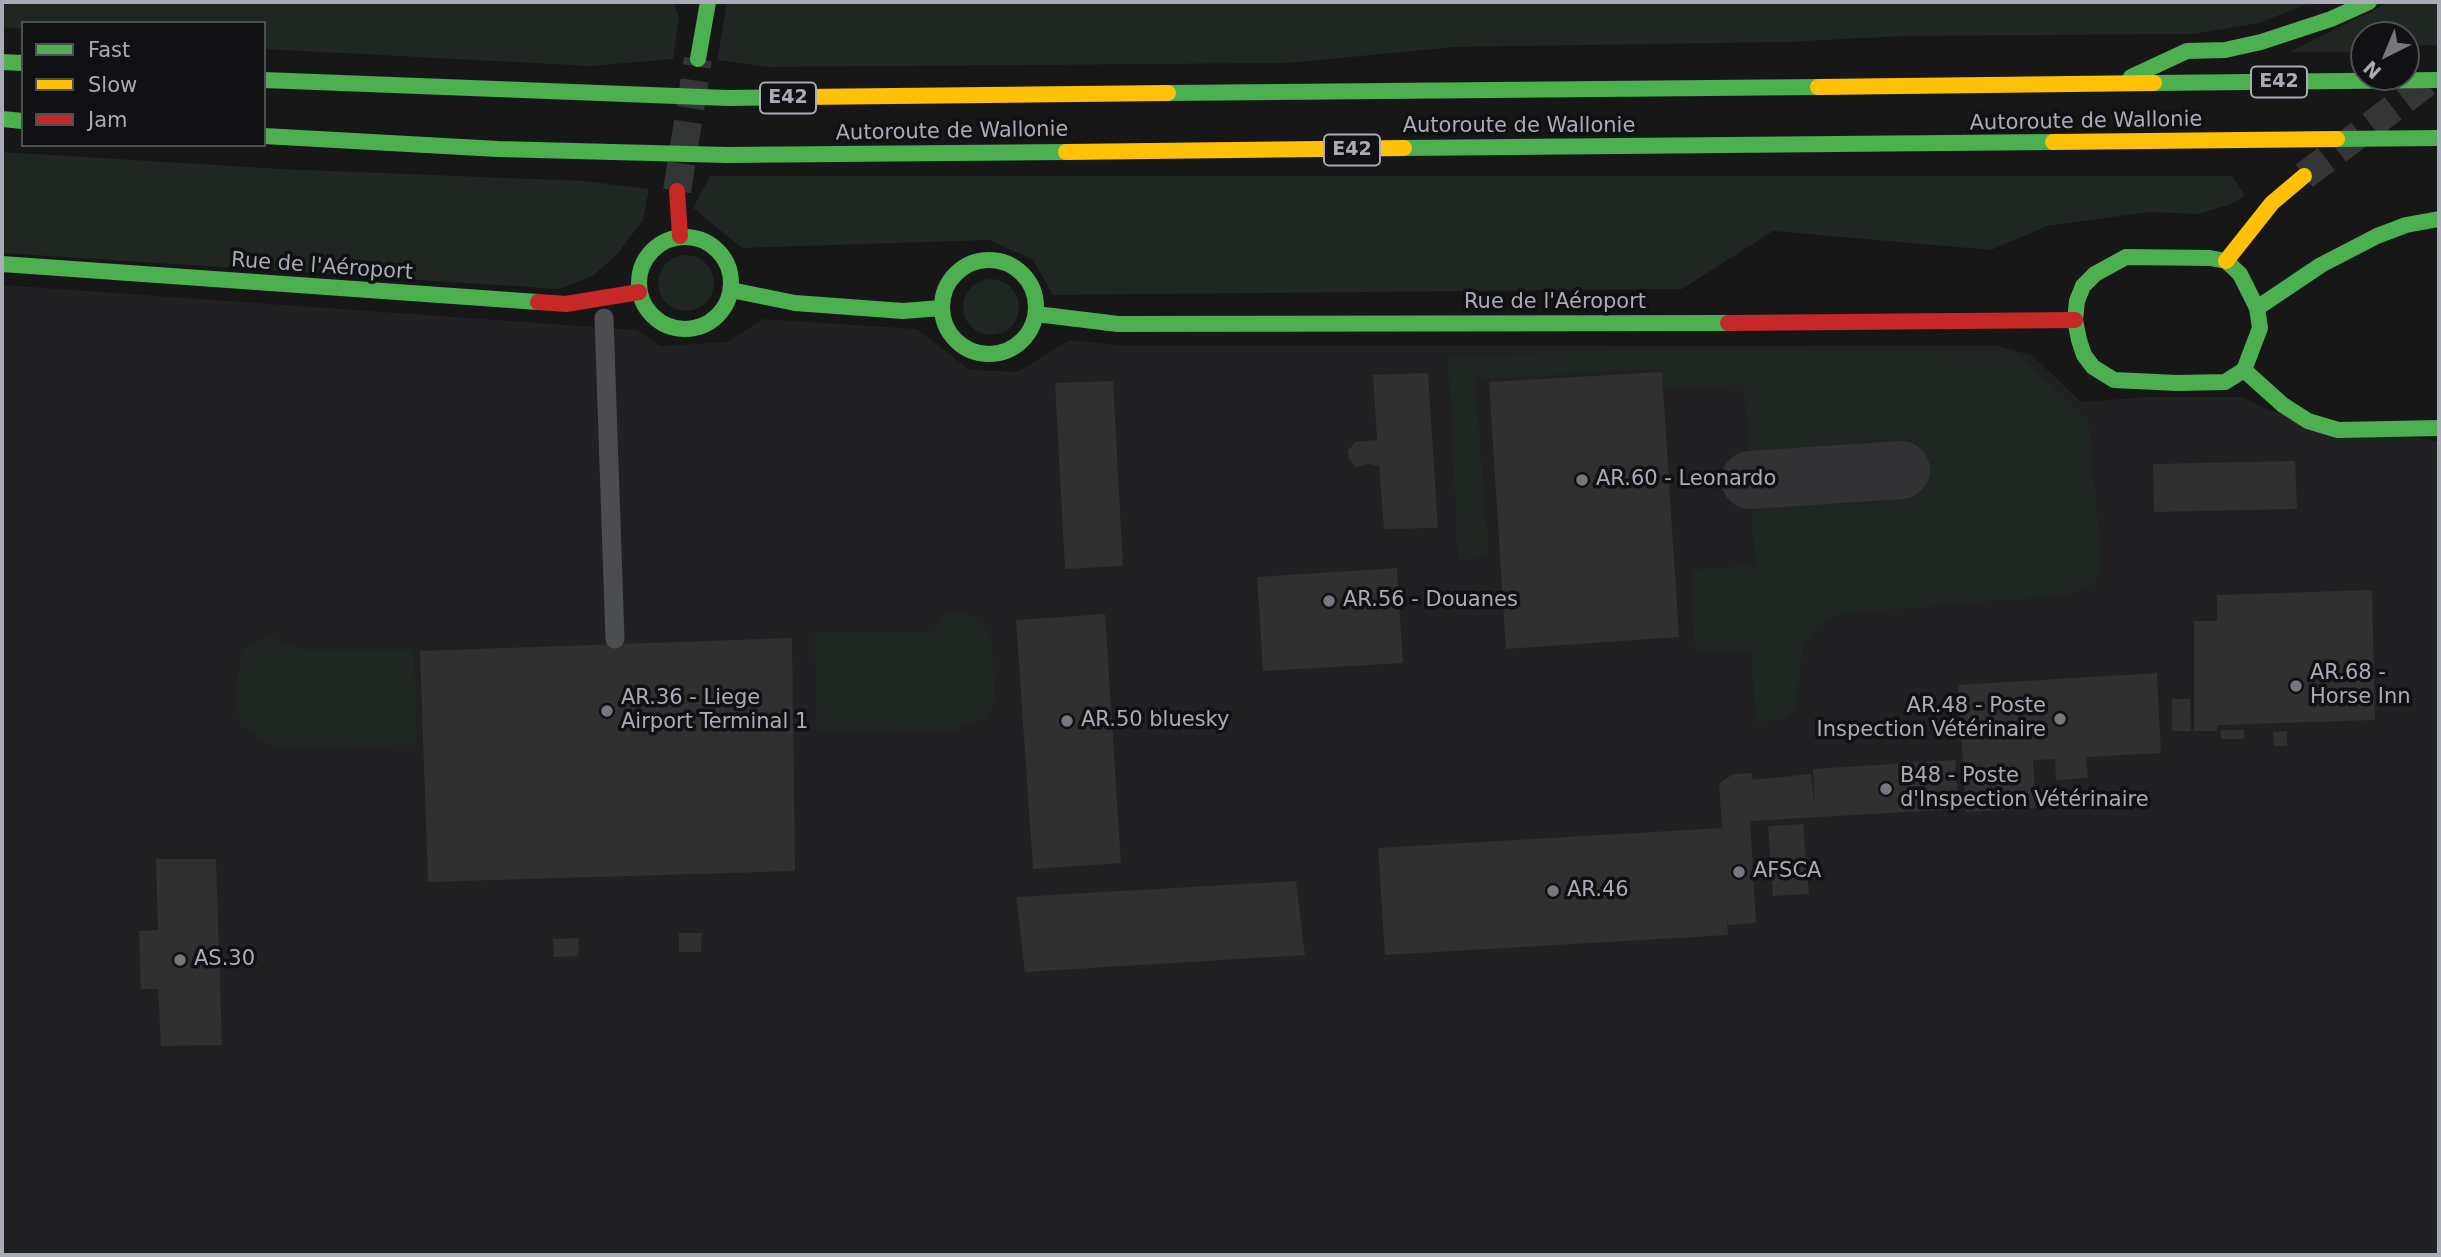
<!DOCTYPE html>
<meta charset="utf-8">
<style>
body{margin:0}
#map{position:relative;width:2441px;height:1257px;overflow:hidden;background:#171717;font-family:"DejaVu Sans",sans-serif}
canvas{display:block}
.frame{position:absolute;inset:0;border:4px solid #a9acb7;pointer-events:none}
.legend{position:absolute;left:21px;top:21px;width:245px;height:126px;box-sizing:border-box;background:#111113;border:2px solid #4e4f55;margin:0;padding:9px 12px;list-style:none;font-size:21px;color:#a9acb7}
.legend li{display:flex;align-items:center;gap:14px;height:35px}
.legend b{width:35px;border:2px solid #4e4f55}
.north{position:absolute;left:2350px;top:21px;width:70px;height:70px;box-sizing:border-box;background:#111113;border:2px solid #4e4f55;border-radius:50%;rotate:223deg;font-size:19px;font-weight:700;line-height:28px;text-align:center;color:#a9acb7}
.north::after{content:'';display:block;margin:auto;width:24px;height:32px;background:#76787f;clip-path:polygon(50% 0,100% 100%,50% 72%,0 100%)}
</style>
<div id="map">
<canvas width="2441" height="1257"></canvas>
<div class="frame"></div>
<ul class="legend">
<li><b style="height:9px;background:#4caf50"></b>Fast</li>
<li><b style="height:9px;background:#ffc107"></b>Slow</li>
<li><b style="height:9px;background:#c62828"></b>Jam</li>
</ul>
<div class="north">N</div>
</div>
<script>
const c = document.querySelector('canvas').getContext('2d');
c.lineJoin = 'round';
function fillPath(path, color) { c.fillStyle = color; c.fill(path, 'evenodd'); }
const shape = rows => new Path2D(rows.map(r => 'M' + r).join(''));
function stroke(path, color, width, dash) { c.strokeStyle = color; c.lineWidth = width; c.lineCap = dash ? 'butt' : 'round'; c.setLineDash(dash || []); c.stroke(path); }
function write(font, color, halo, rows, align = 'center') {
  c.font = font + ' "DejaVu Sans",sans-serif'; c.lineWidth = 7; c.setLineDash([]); c.textBaseline = 'middle'; c.strokeStyle = halo; c.fillStyle = color; for (const [text, x, y, turn = 0] of rows) {
    c.save(); c.translate(x, y); c.rotate((+turn || 0) * Math.PI / 180); c.textAlign = isNaN(turn) ? turn : align; if (halo) c.strokeText(text, 0, 0); c.fillText(text, 0, 0); c.restore();
  }
}
const built = shape([
 [2,285,637,330,660,346,727,342,763,319,917,329,970,370,1018,372,1069,340,1125,346,1999,346,2032,355,2081,402,2148,397,2243,397,2270,411,2439,442,2439,1255,2,1255]
]);
const green = shape([
 [2,2,674,2,679,18,673,59,590,66,264,49,264,23,23,23,23,29,2,27],
 [727,2,2312,2,2259,23,2193,34,1904,36,1786,42,1455,47,1288,63,767,67,717,60],
 [2390,2,2439,2,2439,45,2406,45,2406,35,2364,35,2364,52,2289,52],
 [2,152,282,169,584,181,649,189,643,220,618,253,593,276,559,289,2,253],
 [710,176,2232,176,2245,195,2232,204,2198,214,2150,212,2047,226,1991,250,1773,231,1682,289,1053,295,1033,260,989,240,742,248,693,208],
 '658 283a28 28 0 1 1 56 0a28 28 0 1 1-56 0Z',
 '963 307a28 28 0 1 1 56 0a28 28 0 1 1-56 0Z',
 [1659,349,2018,353,2089,421,2102,567,2092,586,2066,595,1842,614,1819,626,1803,648,1796,708,1783,719,1755,723,1752,651,1695,653,1690,570,1755,565,1744,385,1663,389,1661,369,1475,379,1489,557,1458,560,1448,356],
 [949,611,970,614,986,628,992,638,995,702,985,718,975,723,960,724,959,730,817,732,814,633,932,631],
 [269,635,301,650,414,650,417,745,277,749,240,726,235,693,242,649]
]);
const taxiway = shape([
 [1750,480,1901,470]
]);
const building = shape([
 [1662,372,1679,637,1506,649,1489,382],
 [1428,373,1438,528,1384,529,1379,466,1369,464,1356,467,1349,459,1348,451,1355,442,1377,440,1373,375],
 [1113,381,1123,566,1065,569,1055,383],
 [2295,461,2297,509,2154,512,2153,464],
 [1397,568,1403,663,1263,671,1257,577],
 [2372,590,2375,720,2218,725,2217,731,2194,731,2194,621,2217,621,2217,595],
 [1105,614,1121,863,1033,869,1016,620],
 [792,638,795,871,428,882,420,651],
 [2157,673,2161,753,2086,757,2088,778,2056,780,2055,759,2033,760,2036,808,1966,812,1958,685],
 [2172,699,2190,699,2191,731,2172,731],
 [2221,730,2244,730,2244,739,2221,739],
 [2287,731,2287,746,2274,746,2273,732],
 [1955,760,1959,809,1750,821,1756,923,1729,925,1727,918,1728,935,1385,955,1378,848,1722,828,1719,784,1733,774,1752,773,1752,780,1811,774,1815,807,1813,769],
 [1803,824,1809,894,1773,896,1768,826],
 [156,859,216,859,222,1045,161,1046,158,989,141,989,139,931,158,930],
 [1296,881,1305,955,1025,972,1016,897],
 [679,933,702,933,701,952,679,952],
 [579,938,578,956,554,957,553,939]
]);
const secondaryTunnel = shape([
 [2304,176,2437,75],
 [677,191,698,59]
]);
const street = shape([
 [604,318,615,639]
]);
const fast = shape([
 [698,59,708,2],
 [2,62,23,63],
 [2131,77,2187,51,2225,50,2261,42,2331,19,2369,2],
 [264,80,728,98,804,97],
 [2154,83,2439,80],
 [1168,93,1818,87],
 [2,119,23,121],
 [264,136,498,149,727,155,1066,152],
 [2337,139,2439,138],
 [1404,148,2053,142],
 '639 283a46 46 0 1 1 92 0a46 46 0 1 1-92 0Z',
 [2126,257,2210,258,2226,261,2240,274,2257,308,2260,328,2244,370,2225,382,2177,383,2114,380,2093,367,2084,355,2079,340,2075,320,2077,301,2083,286,2095,274,2126,257],
 '942 307a47 47 0 1 1 94 0a47 47 0 1 1-94 0Z',
 [2,264,538,302],
 [731,290,795,303,903,311,941,308],
 [2257,308,2321,265,2377,236,2406,225,2439,219],
 [1036,314,1118,324,1728,323],
 [2244,370,2283,405,2308,421,2338,430,2439,428]
]);
const slow = shape([
 [1818,87,2154,83],
 [804,97,1168,93],
 [2053,142,2337,139],
 [1066,152,1404,148],
 [2226,261,2272,203,2304,176]
]);
const jam = shape([
 [677,191,680,236],
 [538,302,566,304,639,292],
 [1728,323,2075,320]
]);
const markers = [
 [1582,480,7,"#76787f"],
 [1329,601,7,"#76787f"],
 [2296,686,7,"#76787f"],
 [607,711,7,"#76787f"],
 [2060,719,7,"#76787f"],
 [1067,721,7,"#76787f"],
 [1886,789,7,"#76787f"],
 [1739,872,7,"#76787f"],
 [1553,891,7,"#76787f"],
 [180,960,7,"#76787f"]
];
const shields = [
 [2279,82,56],
 [788,98,56],
 [1352,150,56]
];
const shieldNames = [
 ["E42",2279,82],
 ["E42",788,98],
 ["E42",1352,150]
];
const streetNames = [
 ["Autoroute de Wallonie",2086,122,-1],
 ["Autoroute de Wallonie",1519,127],
 ["Autoroute de Wallonie",952,132,-1],
 ["Rue de l'Aéroport",322,267,4],
 ["Rue de l'Aéroport",1555,303]
];
const poiNames = [
 ["AR.60 - Leonardo",1596,480],
 ["AR.56 - Douanes",1343,601],
 ["AR.68 -",2310,674],
 ["Horse Inn",2310,698],
 ["AR.36 - Liege",621,699],
 ["Airport Terminal 1",621,723],
 ["AR.48 - Poste",2046,707,"right"],
 ["Inspection Vétérinaire",2046,731,"right"],
 ["AR.50 bluesky",1081,721],
 ["B48 - Poste",1900,777],
 ["d'Inspection Vétérinaire",1900,801],
 ["AFSCA",1753,872],
 ["AR.46",1567,891],
 ["AS.30",194,960]
];
fillPath(built, '#212123');
fillPath(green, '#202621');
stroke(taxiway, '#323234', 58);
fillPath(building, '#303031');
stroke(secondaryTunnel, '#343537', 28, [28, 14]);
stroke(street, '#4c4d50', 19);
stroke(fast, '#4caf50', 16);
stroke(slow, '#ffc107', 16);
stroke(jam, '#c62828', 16);
for (const [x, y, r, color] of markers) { const dot = new Path2D(); dot.arc(x, y, r, 0, 2 * Math.PI); c.fillStyle = color; c.fill(dot); stroke(dot, '#111113', 2.5); }
for (const [x, y, w] of shields) { const box = new Path2D(); box.roundRect(x - w / 2, y - 15.5, w, 31, 5); c.fillStyle = '#111113'; c.fill(box); stroke(box, '#a9acb7', 2); }
write('bold 19px', '#a9acb7', null, shieldNames);
write('21px', '#a9acb7', '#111113', streetNames);
write('21px', '#a9acb7', '#111113', poiNames, 'left');
</script>
